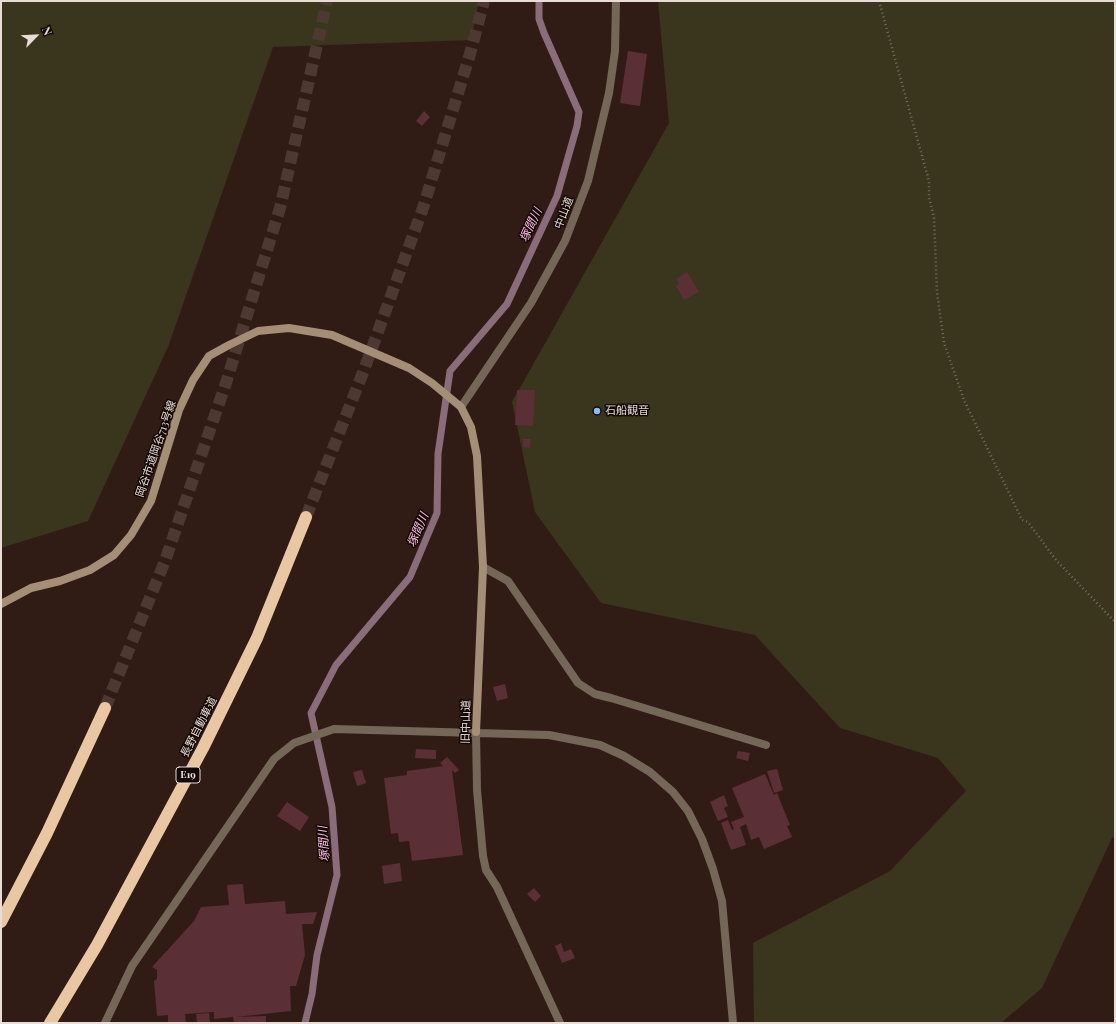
<!DOCTYPE html>
<meta charset="utf-8">
<style>
body{margin:0}
#map{position:relative;width:1116px;height:1024px;overflow:hidden;background:#311c15;font-family:"Playfair Display",serif}
canvas{display:block}
.frame{position:absolute;inset:0;border:2px solid #e9dbd5;pointer-events:none}
.north{position:absolute;left:16px;top:16px;width:40px;height:40px;-webkit-text-stroke:3px #120906;paint-order:stroke;rotate:66deg;font-size:11px;font-weight:700;line-height:16px;text-align:center;color:#e9dbd5}
.north::after{content:'';display:block;margin:auto;width:14px;height:18px;background:#e9dbd5;clip-path:polygon(50% 0,100% 100%,50% 72%,0 100%)}
</style>
<div id="map">
<canvas width="1116" height="1024"></canvas>
<div class="frame"></div>
<div class="north">N</div>
</div>
<script>
const c = document.querySelector('canvas').getContext('2d');
c.lineJoin = 'round';
function fillPath(path, color) { c.fillStyle = color; c.fill(path, 'evenodd'); }
const shape = rows => new Path2D(rows.map(r => 'M' + r).join(''));
function stroke(path, color, width, dash) { c.strokeStyle = color; c.lineWidth = width; c.lineCap = dash ? 'butt' : 'round'; c.setLineDash(dash || []); c.stroke(path); }
function write(font, color, halo, rows, align = 'center') {
  c.font = font + ' "Playfair Display","Noto Sans JP",serif'; c.lineWidth = 3; c.setLineDash([]); c.textBaseline = 'middle'; c.strokeStyle = halo; c.fillStyle = color; for (const [text, x, y, turn = 0] of rows) {
    c.save(); c.translate(x, y); c.rotate((+turn || 0) * Math.PI / 180); c.textAlign = isNaN(turn) ? turn : align; if (halo) c.strokeText(text, 0, 0); c.fillText(text, 0, 0); c.restore();
  }
}
const green = shape([
 [1,1,479,1,471,40,273,47,168,347,88,521,1,548],
 [658,1,1115,1,1115,837,1112,838,1042,988,1001,1023,754,1023,753,943,890,871,966,791,938,758,840,728,755,635,601,603,535,512,512,402,669,123]
]);
const stream = shape([
 [305,1023,312,994,317,955,337,875,332,807,311,713,336,665,410,577,437,513,438,454,450,371,507,304,557,196,577,126,579,112,544,33,539,19,539,1]
]);
const building = shape([
 [628,51,647,54,640,106,620,103],
 [424,111,430,117,422,126,416,121],
 [687,272,699,292,684,300,676,286,679,284,676,279],
 [517,390,535,390,533,426,515,425],
 [594,407,600,407,599,416,593,416],
 [523,439,531,439,530,448,523,447],
 [505,684,508,698,497,701,493,687],
 [416,749,436,750,436,759,415,758],
 [738,751,750,753,748,761,736,758],
 [447,757,459,770,455,773,452,770,463,855,412,861,409,841,399,842,398,833,391,834,384,778,407,775,407,771,443,766,440,763],
 [777,769,783,790,774,793,767,771],
 [362,770,366,783,357,786,353,772],
 [765,774,774,795,777,793,790,825,787,826,792,837,764,849,759,837,751,840,746,824,740,827,746,845,731,850,721,823,728,820,732,830,734,829,731,822,744,817,732,788],
 [724,795,728,806,724,808,728,817,718,821,710,802],
 [287,802,309,817,300,831,277,816],
 [400,863,402,881,384,884,382,866],
 [243,884,245,904,285,901,286,914,317,912,313,924,302,924,305,955,296,986,290,986,291,1011,236,1017,266,1016,266,1023,234,1023,233,1017,214,1019,214,1012,185,1014,186,1023,168,1023,168,1015,157,1016,154,981,157,979,157,970,152,967,194,921,201,907,229,905,227,885],
 [534,888,541,896,535,902,527,894],
 [561,943,564,952,571,949,575,958,562,963,555,946],
 [209,1013,210,1023,197,1023,196,1014]
]);
const highwayTunnel = shape([
 [306,517,364,370,423,208,470,54,484,1],
 [105,708,165,561,226,383,280,208,327,1]
]);
const path = shape([
 [879,1,929,181,929,197,934,218,937,292,944,343,964,400,1022,520,1028,522,1056,560,1115,622]
]);
const lane = shape([
 [483,567,508,581,578,683,595,694,611,698,766,745]
]);
const street = shape([
 [461,407,531,303,565,241,588,181,609,93,615,51,616,1],
 [476,732,477,790,483,856,486,870,497,887,560,1023],
 [105,1023,132,966,274,759,294,743,334,729,549,735,600,745,624,756,650,772,673,792,688,811,702,839,713,869,722,901,733,1023]
]);
const secondary = shape([
 [1,604,31,588,60,581,90,570,114,555,131,535,151,501,179,410,193,380,209,356,229,345,258,331,289,328,332,335,409,368,432,383,461,407,471,427,477,456,483,567,476,732]
]);
const highway = shape([
 [1,922,47,833,105,708],
 [50,1023,97,945,203,748,257,638,306,517]
]);
const markers = [
 [597,411,4,"#8abafc"]
];
const shields = [
 [188,775,24]
];
const shieldNames = [
 ["E19",188,775]
];
const streetNames = [
 ["中山道",564,213,-69],
 ["岡谷市道岡谷713号線",156,449,-71],
 ["旧中山道",466,722,-89],
 ["長野自動車道",199,727,-63]
];
const poiNames = [
 ["石船観音",605,411]
];
const waterNames = [
 ["塚間川",531,225,-65],
 ["塚間川",418,530,-67],
 ["塚間川",324,844,-94]
];
fillPath(green, '#3a351d');
stroke(stream, '#8a6c7a', 7);
fillPath(building, '#5a2f35');
stroke(highwayTunnel, '#4d3932', 12, [12, 6]);
stroke(path, '#7d6b65', 2.5, [1, 3]);
stroke(lane, '#746758', 8);
stroke(street, '#746758', 8);
stroke(secondary, '#a48e76', 8);
stroke(highway, '#e9c7a2', 12);
for (const [x, y, r, color] of markers) { const dot = new Path2D(); dot.arc(x, y, r, 0, 2 * Math.PI); c.fillStyle = color; c.fill(dot); stroke(dot, '#120906', 1.5); }
for (const [x, y, w] of shields) { const box = new Path2D(); box.roundRect(x - w / 2, y - 8, w, 16, 3); c.fillStyle = '#120906'; c.fill(box); stroke(box, '#e9dbd5', 1); }
write('bold 10px', '#e9dbd5', null, shieldNames);
write('11px', '#e9dbd5', '#120906', streetNames);
write('11px', '#e9dbd5', '#120906', poiNames, 'left');
write('italic 12px', '#febbe3', '#120906', waterNames);
</script>
